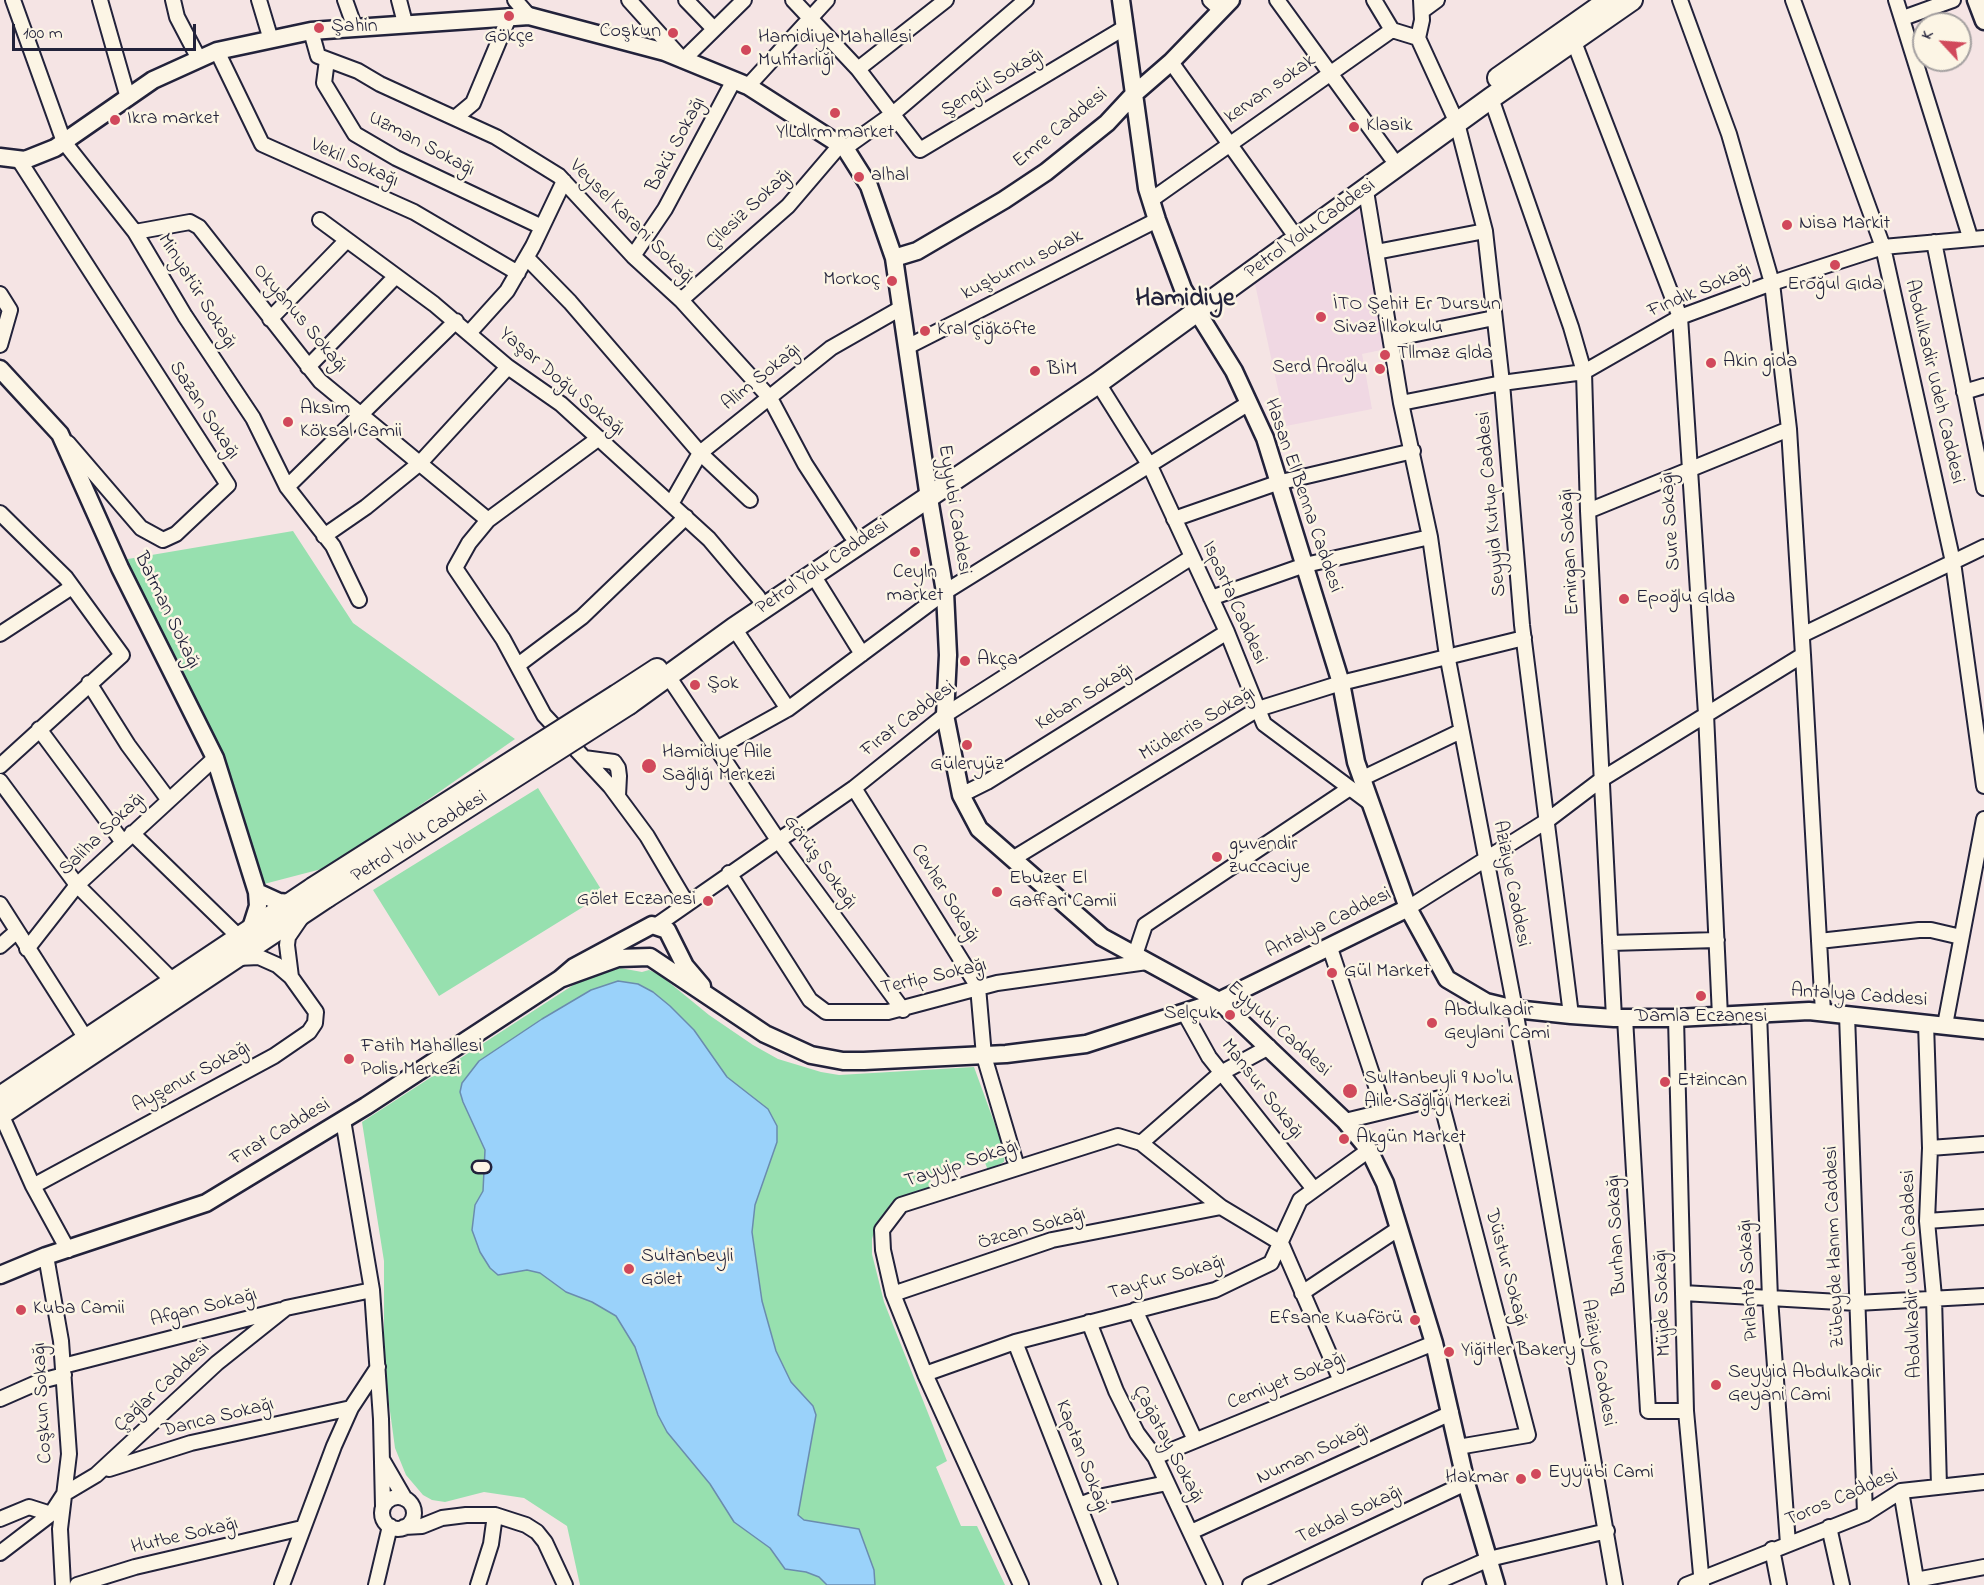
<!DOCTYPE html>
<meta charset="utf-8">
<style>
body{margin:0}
#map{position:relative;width:1984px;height:1585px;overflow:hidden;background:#f5e4e4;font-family:"Indie Flower",sans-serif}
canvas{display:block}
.north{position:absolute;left:1912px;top:12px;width:60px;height:60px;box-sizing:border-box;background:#fcf5e5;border:2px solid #a5a1a1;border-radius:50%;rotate:296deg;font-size:16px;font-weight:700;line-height:24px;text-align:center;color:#22223b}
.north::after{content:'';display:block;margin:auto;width:21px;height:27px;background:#d1495b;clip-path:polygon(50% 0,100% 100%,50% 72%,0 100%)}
.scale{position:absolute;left:12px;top:24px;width:184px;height:27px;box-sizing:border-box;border:3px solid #22223b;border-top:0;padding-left:8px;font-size:18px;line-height:21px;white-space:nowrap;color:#22223b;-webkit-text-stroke:4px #fcf5e5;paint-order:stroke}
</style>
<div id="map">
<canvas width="1984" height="1585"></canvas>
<div class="north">K</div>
<div class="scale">100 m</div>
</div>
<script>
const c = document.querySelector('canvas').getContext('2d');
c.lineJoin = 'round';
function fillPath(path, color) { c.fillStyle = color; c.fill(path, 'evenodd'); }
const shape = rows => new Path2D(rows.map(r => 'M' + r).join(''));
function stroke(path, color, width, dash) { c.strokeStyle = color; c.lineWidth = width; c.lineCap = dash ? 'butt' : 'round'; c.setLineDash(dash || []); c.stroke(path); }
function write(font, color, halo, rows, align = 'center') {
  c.font = font + ' "Indie Flower",sans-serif'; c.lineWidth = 5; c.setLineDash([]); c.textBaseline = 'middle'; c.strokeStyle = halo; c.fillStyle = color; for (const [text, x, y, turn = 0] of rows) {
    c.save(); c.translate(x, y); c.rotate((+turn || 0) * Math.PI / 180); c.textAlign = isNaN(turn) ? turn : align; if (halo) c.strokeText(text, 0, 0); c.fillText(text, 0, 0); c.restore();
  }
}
const built = shape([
 [1360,207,1386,349,1362,354,1372,409,1286,426,1255,284]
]);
const green = shape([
 [293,531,353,623,515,739,333,866,264,884,211,733,122,560],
 [538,788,604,894,439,996,373,890],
 [620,968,642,972,649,970,660,975,709,1015,753,1045,778,1059,821,1072,839,1075,974,1067,1005,1152,1004,1162,988,1170,983,1158,930,1178,932,1190,892,1202,876,1225,872,1239,872,1254,884,1302,947,1461,936,1467,961,1526,977,1526,1005,1585,580,1585,567,1526,524,1498,484,1492,445,1502,432,1500,423,1495,406,1475,395,1448,384,1367,384,1261,362,1122,581,980]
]);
const water = shape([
 [618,981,638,984,653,992,670,1006,694,1030,727,1077,768,1109,777,1126,777,1142,755,1205,752,1232,762,1301,776,1351,791,1382,813,1406,816,1415,798,1515,804,1520,859,1529,874,1570,875,1585,827,1585,819,1577,806,1572,785,1569,770,1548,734,1522,710,1484,667,1432,658,1415,635,1347,616,1316,592,1302,566,1292,540,1273,527,1270,498,1275,490,1268,480,1252,472,1230,475,1205,483,1191,485,1150,463,1102,460,1092,462,1083,479,1061,542,1019,591,990,618,981]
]);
const pedestrian = shape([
 [478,1167,485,1167]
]);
const minor = shape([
 [13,0,64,142,135,232,185,316,253,418,287,487,333,546,359,600],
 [100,0,128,98],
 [173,0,177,17,199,59],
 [259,0,271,40],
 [345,0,355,28],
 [399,0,405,23],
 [515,0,529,16],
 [629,0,683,60,744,0],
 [686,0,714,29],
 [793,0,858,69,920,150,1124,28],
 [1210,0,1221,10],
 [1277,0,1391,157],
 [1374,0,1392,30],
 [1421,0,1422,20,1418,38,1457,123,1485,231,1502,383,1522,625,1571,1015],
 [1793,0,1883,247,1953,562,1984,786],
 [1896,0,1970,237],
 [1422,11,1437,0],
 [1903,18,1953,0],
 [311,31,318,56,358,71,380,84,496,137,559,176,633,256,681,300,770,398,805,464,851,535],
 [1574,42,1680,317,1706,714,1720,1016],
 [217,51,262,144,414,212,518,273],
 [327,60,324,83,355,134,396,158,542,227],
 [1171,62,1291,230],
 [858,69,946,0],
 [748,86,827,0],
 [1491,98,1571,327,1584,372,1588,511,1614,1018],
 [455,118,473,103,509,17],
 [845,148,894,113,1026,0],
 [19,160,228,485,176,534,163,540,141,528,68,443],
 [1366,191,1401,403,1430,537,1446,649,1515,1009,1615,1585],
 [1151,200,1392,30,1418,38],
 [320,220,434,304,508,367,561,404,709,539,758,597],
 [135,232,190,222,199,227,320,381,488,520],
 [1934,242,1984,488],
 [1376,252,1485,231],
 [633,256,665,209,734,80],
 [527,258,570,302,700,453,750,500],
 [0,294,10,310,0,345],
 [681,300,788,206,841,144],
 [270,319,347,240],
 [470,332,507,291,533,246,564,181],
 [1392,339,1494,318],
 [907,347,1157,220],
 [308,367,396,276],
 [1098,383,1150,466,1227,632,1264,724,1370,803],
 [1964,392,1984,386],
 [1401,403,1502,383,1584,372,1680,317,1772,283,1883,247,1984,238],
 [599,438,488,520,469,543,455,568,503,639,544,715,610,786,647,836,686,902],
 [287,487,456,321],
 [671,504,700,453,831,348,901,308],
 [1588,511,1789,429],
 [0,513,66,578,122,655,0,766],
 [1174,519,1277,483,1413,451],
 [324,536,366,507,420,463,508,367],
 [813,575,862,654],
 [1211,598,1305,565,1430,537],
 [734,628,788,709],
 [0,634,72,587],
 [1802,635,1984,547],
 [1803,655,1823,1012],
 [518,665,582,617,686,517],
 [668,676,778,840,903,1010],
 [89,683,128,745,168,799],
 [39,729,122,841],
 [716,749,788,709,945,592,1249,403],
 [584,758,614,762,618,768,619,776,618,796],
 [1363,778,1461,731],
 [0,781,77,885,173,981],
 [854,788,978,987,984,1056,1017,1167],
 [961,795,987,782,1227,632],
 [132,833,238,936],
 [1014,858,1258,709,1341,683,1524,638],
 [729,873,810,1000,826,1012,888,1012,997,983,1147,962],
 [0,904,90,1045],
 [1408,908,1548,820,1602,779,1803,655,1789,429,1772,283,1729,134,1680,0],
 [657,925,854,788,945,715,1192,557],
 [1819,941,1919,930,1931,930,1961,937],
 [1610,943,1717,940],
 [0,946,16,932],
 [1330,948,1384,1110],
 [27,949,77,885,215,758],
 [1135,955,1145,925,1350,788],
 [291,977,287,945,288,937,301,918],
 [1184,1012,1209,1057,1313,1188],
 [1759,1013,1770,1298,1788,1544],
 [1847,1015,1865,1514],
 [1625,1018,1648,1411,1686,1411],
 [1676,1018,1686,1411,1702,1585],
 [1926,1023,1930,1148,1927,1221,1934,1297,1939,1487],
 [1945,1025,1984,819],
 [1,1114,33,1186,68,1250],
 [343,1120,372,1290,381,1419,383,1506],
 [1345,1121,1440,1098,1528,1435,1458,1447],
 [1141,1143,1221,1207,1281,1243,1341,1381],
 [1930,1148,1984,1144],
 [33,1186,274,1056,309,1032,315,1023,316,1012,291,977,277,965,259,957,237,958],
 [1927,1221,1984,1217],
 [46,1256,61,1341,69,1454,60,1529,63,1585],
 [1302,1293,1398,1229],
 [1683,1293,1857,1303,1984,1296],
 [893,1294,1052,1240,1221,1207],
 [1135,1310,1195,1440],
 [1089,1322,1116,1391,1137,1433,1155,1457,1215,1585],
 [1015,1342,1110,1585],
 [63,1366,281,1310],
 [925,1374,1015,1342,1215,1290,1271,1263,1300,1200,1369,1150],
 [0,1399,41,1381,64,1375],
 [1155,1457,1434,1343],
 [383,1461,405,1499],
 [109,1469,191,1443,351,1408],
 [1901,1491,1917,1585],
 '382 1513a16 16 0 1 1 32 0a16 16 0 1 1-32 0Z',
 [1079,1505,1103,1496,1167,1483],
 [0,1519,29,1507,51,1514],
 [404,1527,422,1526,442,1518,466,1515,495,1515,526,1525,537,1532,545,1542,565,1585],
 [1829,1527,1842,1585],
 [1191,1532,1451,1413],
 [1772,1549,1779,1585],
 [0,1553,51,1514,64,1494,96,1475,217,1363,286,1308,372,1290],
 [1916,1580,1984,1567],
 [77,1585,135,1567,302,1528],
 [282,1585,334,1446,351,1408,378,1367],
 [376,1585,390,1526],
 [478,1585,491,1544,495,1515],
 [1021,1585,925,1374,893,1294,883,1250,882,1230,901,1205,1118,1136,1141,1143,1221,1073,1269,1047],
 [1250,1585,1466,1483],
 [1430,1585,1489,1559,1607,1531],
 [1686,1585,1865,1514,1901,1491,1984,1482]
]);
const tertiary = shape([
 [1121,0,1147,188,1157,220,1183,289,1234,371,1265,438,1341,683,1356,762,1408,908,1447,979,1486,1002,1515,1009,1571,1015,1614,1018,1676,1018,1809,1011,1984,1030],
 [1976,0,1984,21],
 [0,157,25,160,55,148,153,80,217,51,311,31,529,16,665,52,748,86,845,148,869,186,894,258,929,498,945,592,948,655,945,715,961,795,979,829,1102,937,1219,1001,1345,1121,1369,1150,1385,1183,1434,1343,1466,1483,1496,1585],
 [894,258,917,251,1004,200,1046,172,1107,123,1133,95,1171,62,1231,0],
 [0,369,60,434,120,568,215,758,257,892,258,906,251,928],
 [257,892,279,902,290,903],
 [560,979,618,958,650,957,765,1034,811,1055,843,1061,864,1061,1006,1054,1086,1044,1219,1001,1408,908],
 [0,1275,46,1256,206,1203,366,1106,560,979,574,967,652,925,667,930,685,966,702,986]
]);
const secondary = shape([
 [1498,78,1609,0],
 [617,695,657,669],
 [629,704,734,628,1098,383,1491,98,1632,0],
 [0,1097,313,888],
 [0,1115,327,897]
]);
const secondaryBridge = shape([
 [313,888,617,695],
 [327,897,629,704]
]);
const markers = [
 [509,16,6,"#d1495b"],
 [319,28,6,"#d1495b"],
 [673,33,6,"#d1495b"],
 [746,50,6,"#d1495b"],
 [835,113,6,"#d1495b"],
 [115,120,6,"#d1495b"],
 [1354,127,6,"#d1495b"],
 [859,177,6,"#d1495b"],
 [1787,225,6,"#d1495b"],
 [1835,265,6,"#d1495b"],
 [892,281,6,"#d1495b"],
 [1321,317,6,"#d1495b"],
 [925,331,6,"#d1495b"],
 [1385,355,6,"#d1495b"],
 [1711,363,6,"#d1495b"],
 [1380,369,6,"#d1495b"],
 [1035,371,6,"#d1495b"],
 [288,422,6,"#d1495b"],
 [915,552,6,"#d1495b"],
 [1624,599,6,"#d1495b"],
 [965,661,6,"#d1495b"],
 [695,685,6,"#d1495b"],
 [967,745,6,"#d1495b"],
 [649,766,8,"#d1495b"],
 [1217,857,6,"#d1495b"],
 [997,892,6,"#d1495b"],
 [708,901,6,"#d1495b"],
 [1332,973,6,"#d1495b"],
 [1701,996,6,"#d1495b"],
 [1230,1015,6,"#d1495b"],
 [1432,1023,6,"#d1495b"],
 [349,1059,6,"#d1495b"],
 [1665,1082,6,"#d1495b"],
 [1350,1091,8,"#d1495b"],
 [1344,1139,6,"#d1495b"],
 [629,1269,6,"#d1495b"],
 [21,1310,6,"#d1495b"],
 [1415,1320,6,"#d1495b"],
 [1449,1352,6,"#d1495b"],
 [1716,1385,6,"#d1495b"],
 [1536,1474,6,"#d1495b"],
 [1521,1479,6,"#d1495b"]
];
const poiNames = [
 ["Şahin",331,28],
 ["Coşkun",661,33,"right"],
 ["Gökçe",509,38,"center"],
 ["Hamidiye Mahallesi",758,39],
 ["Muhtarlığı",758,62],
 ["Ikra market",127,120],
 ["Klasik",1366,127],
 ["YlLdlrm market",835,134,"center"],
 ["alhal",871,177],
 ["Nisa Markit",1799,225],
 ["Morkoç",880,281,"right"],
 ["Eroğul Gıda",1835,286,"center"],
 ["İTO Şehit Er Dursun",1333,306],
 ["Sivaz İlkokulu",1333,329],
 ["Kral çiğköfte",937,331],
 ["Tllmaz Glda",1397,355],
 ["Akin gida",1723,363],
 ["Serd Aroğlu",1368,369,"right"],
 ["BİM",1047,371],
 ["Aksım",300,410],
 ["Köksal Camii",300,433],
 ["Ceyln",915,574,"center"],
 ["market",915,597,"center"],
 ["Epoğlu Glda",1636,599],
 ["Akça",977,661],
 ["Şok",707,685],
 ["Hamidiye Aile",662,754],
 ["Sağlığı Merkezi",662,777],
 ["Güleryüz",967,766,"center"],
 ["guvendir",1229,846],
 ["zuccaciye",1229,869],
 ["Ebuzer El",1009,880],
 ["Gaffari Camii",1009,903],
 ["Gölet Eczanesi",696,901,"right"],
 ["Gül Market",1344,973],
 ["Abdulkadir",1444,1012],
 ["Geylani Cami",1444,1035],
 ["Selçuk",1218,1015,"right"],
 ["Damla Eczanesi",1701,1018,"center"],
 ["Fatih Mahallesi",361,1048],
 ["Polis Merkezi",361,1071],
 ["Sultanbeyli 9 No'lu",1364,1080],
 ["Aile Sağlığı Merkezi",1364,1103],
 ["Etzincan",1677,1082],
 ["Akgün Market",1356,1139],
 ["Sultanbeyli",641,1258],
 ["Gölet",641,1281],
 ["Kuba Camii",33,1310],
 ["Efsane Kuaförü",1403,1320,"right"],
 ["Yiğitler Bakery",1461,1352],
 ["Seyyid Abdulkadir",1728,1374],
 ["Geyani Cami",1728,1397],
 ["Eyyübi Cami",1548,1474],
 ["Hakmar",1509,1479,"right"]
];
const streetNames = [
 ["Şengül Sokağı",993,84,-31],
 ["kervan sokak",1271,90,-35],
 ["Emre Caddesi",1061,129,-39],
 ["Uzman Sokağı",421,145,28],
 ["Bakü Sokağı",677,145,-62],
 ["Vekil Sokağı",354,164,24],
 ["Çilesiz Sokağı",750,210,-43],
 ["Veysel Karani Sokağı",631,223,45],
 ["Petrol Yolu Caddesi",1311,230,-36],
 ["kuşburnu sokak",1023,266,-27],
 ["Minyatür Sokağı",196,292,58],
 ["Fındık Sokağı",1700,292,-23],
 ["Okyanus Sokağı",299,319,50],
 ["Alim Sokağı",762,378,-39],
 ["Abdulkadir Udeh Caddesi",1933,382,77],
 ["Yaşar Doğu Sokağı",561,383,40],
 ["Sazan Sokağı",203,411,57],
 ["Hasan El Benna Caddesi",1302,496,71],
 ["Seyyid Kutup Caddesi",1493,504,-95],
 ["Eyyubi Caddesi",953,510,81],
 ["Sure Sokağı",1672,521,-94],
 ["Emirgan Sokağı",1571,552,-93],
 ["Petrol Yolu Caddesi",823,568,-34],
 ["Isparta Caddesi",1233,603,66],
 ["Batman Sokağı",166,611,64],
 ["Keban Sokağı",1085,698,-32],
 ["Fırat Caddesi",909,720,-37],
 ["Müderris Sokağı",1198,725,-30],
 ["Saliha Sokağı",103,835,-44],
 ["Petrol Yolu Caddesi",420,838,-32],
 ["Görüş Sokağı",819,863,54],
 ["Aziziye Caddesi",1510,884,79],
 ["Cevher Sokağı",944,894,58],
 ["Antalya Caddesi",1329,924,-26],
 ["Tertip Sokağı",934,978,-13],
 ["Antalya Caddesi",1859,997,4],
 ["Eyyubi Caddesi",1278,1030,42],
 ["Ayşenur Sokağı",192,1078,-28],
 ["Mansur Sokağı",1261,1090,52],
 ["Fırat Caddesi",281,1133,-31],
 ["Tayyip Sokağı",962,1165,-18],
 ["Özcan Sokağı",1032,1230,-16],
 ["Burhan Sokağı",1618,1235,-93],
 ["Zübeyde Hanım Caddesi",1836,1247,-92],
 ["Düstur Sokağı",1505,1268,75],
 ["Abdulkadir Udeh Caddesi",1913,1274,-92],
 ["Tayfur Sokağı",1167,1279,-16],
 ["Pırlanta Sokağı",1750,1280,-93],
 ["Müjde Sokağı",1664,1303,-92],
 ["Afgan Sokağı",204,1309,-14],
 ["Aziziye Caddesi",1597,1363,80],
 ["Cemiyet Sokağı",1287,1382,-22],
 ["Çağlar Caddesi",163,1388,-43],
 ["Coşkun Sokağı",44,1403,-93],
 ["Darıca Sokağı",218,1419,-14],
 ["Çağatay Sokağı",1167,1445,62],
 ["Numan Sokağı",1313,1455,-25],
 ["Kaptan Sokağı",1081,1457,69],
 ["Toros Caddesi",1842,1499,-23],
 ["Tekdal Sokağı",1350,1516,-25],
 ["Hutbe Sokağı",185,1537,-13]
];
const districtNames = [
 ["Hamidiye",1185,301]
];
fillPath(built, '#f0d8e3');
fillPath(green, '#97e0af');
fillPath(water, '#9ad2fa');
stroke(water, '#6a8cae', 1.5);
stroke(pedestrian, '#22223b', 15);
stroke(minor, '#22223b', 18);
stroke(tertiary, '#22223b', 21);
stroke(secondary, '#22223b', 24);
stroke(pedestrian, '#fcf5e5', 10);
stroke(minor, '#fcf5e5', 14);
stroke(tertiary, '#fcf5e5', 16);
stroke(secondary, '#fcf5e5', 20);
stroke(secondaryBridge, '#22223b', 24, []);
stroke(secondaryBridge, '#fcf5e5', 20);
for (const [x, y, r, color] of markers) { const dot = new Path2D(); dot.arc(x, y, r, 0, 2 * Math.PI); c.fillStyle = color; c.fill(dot); stroke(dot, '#fcf5e5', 2); }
write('20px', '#22223b', '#fcf5e5', poiNames, 'left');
write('20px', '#22223b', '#fcf5e5', streetNames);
write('bold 26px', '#22223b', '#fcf5e5', districtNames);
</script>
